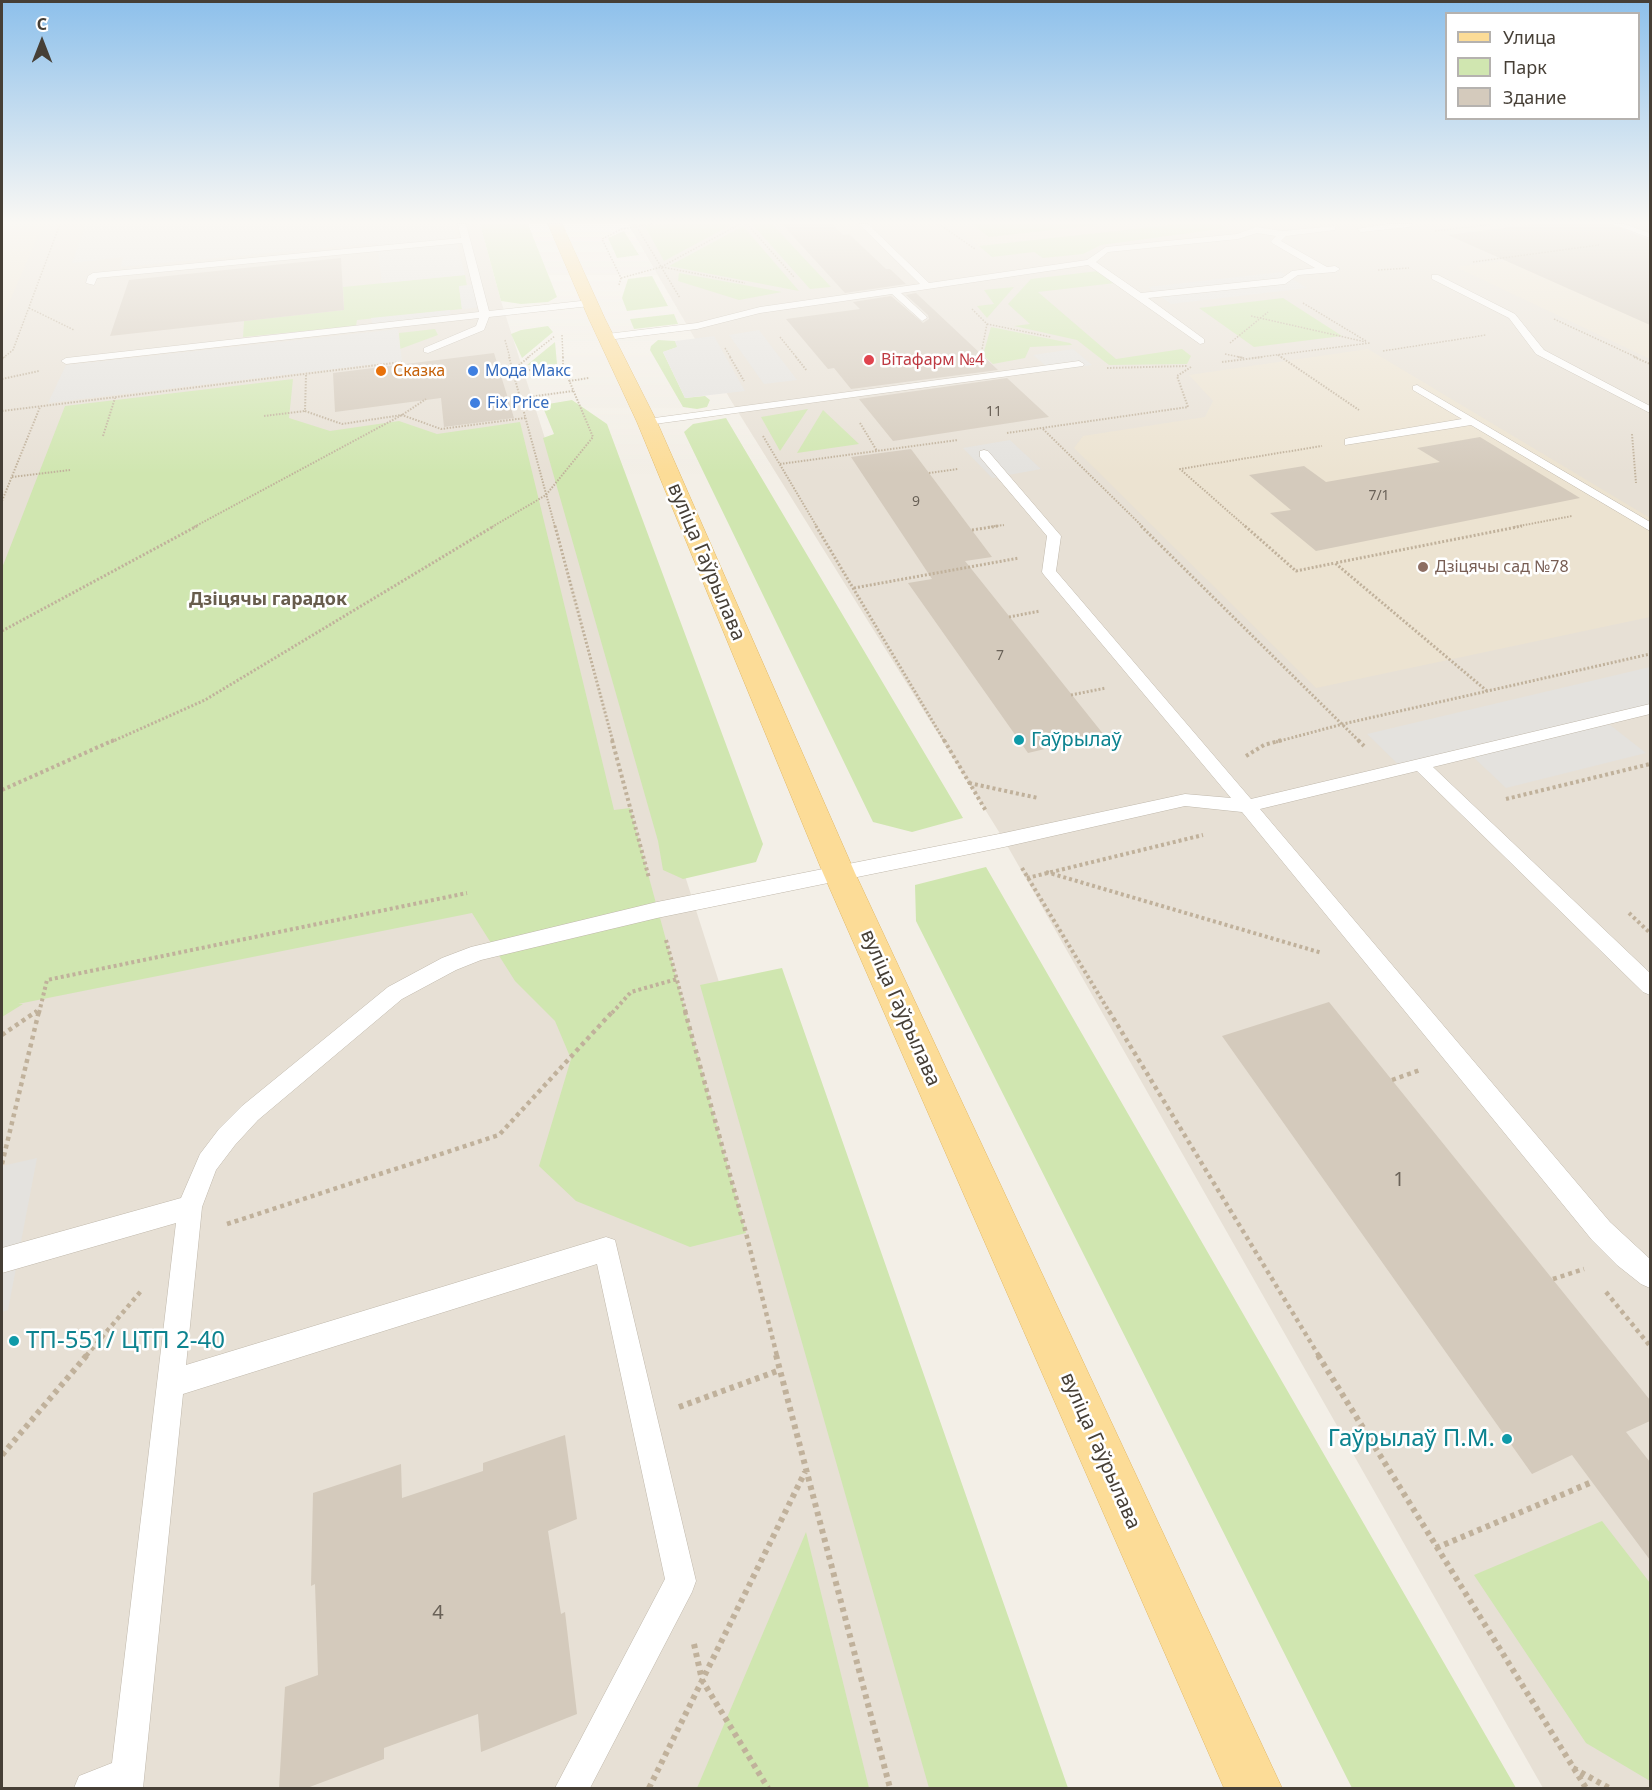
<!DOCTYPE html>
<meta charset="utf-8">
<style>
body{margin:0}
#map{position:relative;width:1652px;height:1790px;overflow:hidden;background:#f3efe7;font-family:"Noto Sans",sans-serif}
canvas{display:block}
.frame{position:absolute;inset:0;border:3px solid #463f36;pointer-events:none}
.legend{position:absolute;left:1445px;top:12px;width:195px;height:108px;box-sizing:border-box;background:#fff;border:2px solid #b5b2af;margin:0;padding:8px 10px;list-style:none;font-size:18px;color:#463f36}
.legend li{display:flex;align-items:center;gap:12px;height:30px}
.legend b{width:30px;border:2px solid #b5b2af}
.north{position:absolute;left:12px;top:12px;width:60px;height:60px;-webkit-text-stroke:4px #fff;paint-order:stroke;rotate:0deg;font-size:16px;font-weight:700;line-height:24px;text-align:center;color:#463f36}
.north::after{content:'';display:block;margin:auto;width:21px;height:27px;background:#463f36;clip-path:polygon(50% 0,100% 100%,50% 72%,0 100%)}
</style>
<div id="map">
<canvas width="1652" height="1790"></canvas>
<div class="frame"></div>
<ul class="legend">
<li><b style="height:8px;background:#fcdc97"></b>Улица</li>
<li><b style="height:16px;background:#d0e6b0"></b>Парк</li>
<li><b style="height:16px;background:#d4cabc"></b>Здание</li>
</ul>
<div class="north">С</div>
</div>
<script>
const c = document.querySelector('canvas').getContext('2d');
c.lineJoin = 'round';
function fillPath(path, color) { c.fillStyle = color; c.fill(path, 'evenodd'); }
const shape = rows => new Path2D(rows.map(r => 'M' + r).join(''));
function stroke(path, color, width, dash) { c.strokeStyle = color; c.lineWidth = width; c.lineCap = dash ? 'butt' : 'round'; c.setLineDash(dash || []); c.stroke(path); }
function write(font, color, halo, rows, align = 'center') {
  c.font = font + ' "Noto Sans",sans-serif'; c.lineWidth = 5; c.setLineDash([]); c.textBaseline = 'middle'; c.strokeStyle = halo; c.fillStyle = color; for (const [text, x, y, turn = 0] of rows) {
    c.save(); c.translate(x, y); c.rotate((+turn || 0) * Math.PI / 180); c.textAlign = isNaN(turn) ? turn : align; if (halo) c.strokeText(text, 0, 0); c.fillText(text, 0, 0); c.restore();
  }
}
const residential = shape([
 [2,224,480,224,501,301,977,1788,2,1788],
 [628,224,1650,224,1650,1788,1543,1788,1004,840,730,399]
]);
const education = shape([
 [43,224,2,319,2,226],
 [951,224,1180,224,979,246],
 [1650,242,1650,359,1456,267],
 [1368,349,1650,518,1650,617,1316,688,1074,448,1083,436,1205,417,1213,401,1189,375]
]);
const green = shape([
 [480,224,528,224,557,297,548,302,521,304,501,301],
 [668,224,733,224,664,261,645,226],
 [752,224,772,224,831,287,810,289],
 [972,224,1095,224,1098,225,989,237],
 [1180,224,1219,224,1227,228,1101,245,1083,254,1043,258,1034,252,992,257,979,246],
 [743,226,799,291,669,266],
 [624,231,639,255,617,258,608,238],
 [1098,271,1115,283,1038,292,1116,359,1182,349,1191,356,1187,364,1109,365,1077,340,1014,326,1030,324,1008,304,1031,279],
 [679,273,782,292,739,300,678,281],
 [465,275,467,286,459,287,462,309,357,320,356,326,243,337,244,321,344,310,343,287],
 [652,276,668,306,627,311,622,298,628,279],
 [1014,287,987,318,977,306,994,304,984,290],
 [1283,298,1342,336,1254,347,1199,308],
 [674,314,678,324,634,329,630,319],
 [548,326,553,332,522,358,511,334,521,330],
 [991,327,1070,343,1072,345,1030,347,1025,358,993,364,983,355],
 [435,329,438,335,400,349,399,333],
 [658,340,675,341,678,347,663,352,685,398,705,396,710,400,707,407,697,409,683,407,650,350,651,346],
 [555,342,557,364,527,365],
 [293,379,289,418,330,431,399,421,437,434,520,422,614,810,630,808,746,1233,690,1247,576,1201,539,1166,571,1059,555,1021,515,981,472,913,18,1004,23,1004,2,1017,2,568,65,406],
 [572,400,607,424,763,844,756,862,683,879,663,870,658,841,543,438,554,434,542,405],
 [808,409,780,451,761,417],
 [823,410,859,444,797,453],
 [726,418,963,818,912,832,873,822,684,432,693,424],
 [986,867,1516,1788,1352,1788,916,921,915,885],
 [782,968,1068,1788,929,1788,700,985],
 [1602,1521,1650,1583,1650,1781,1586,1743,1474,1575],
 [806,1532,869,1788,697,1788]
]);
const parking = shape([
 [86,224,452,224,465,275,382,283,377,243,121,267,123,257,72,263],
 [1281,272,1307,288,1171,304,1148,287],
 [477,284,483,307,462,309,459,286],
 [450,310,451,318,373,327,371,318],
 [398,329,402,361,48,403,66,365],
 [759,330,797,380,764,384,729,335],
 [714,336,745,391,685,398,663,352,677,347,675,341],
 [1073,349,1092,365,1052,371,1033,355],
 [1010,440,1041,469,992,478,963,448],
 [1650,667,1650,709,1605,721,1646,753,1506,788,1469,753,1403,769,1367,734],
 [37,1158,8,1310,2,1312,2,1166]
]);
const building = shape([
 [782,224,832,224,843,235,849,234,886,269,890,269,906,284,845,293],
 [1536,224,1611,224,1650,240,1650,325,1448,235],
 [341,258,344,310,110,336,129,280],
 [916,293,998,370,851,389,834,368,828,369,786,319,860,309,853,302,891,296,923,323,929,319,928,315,906,295],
 [494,353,514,418,444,427,441,398,335,412,333,373],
 [1007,378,1049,417,893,441,859,399],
 [1480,437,1580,498,1316,551,1270,513,1291,510,1249,475,1304,466,1326,482,1440,462,1417,448],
 [911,449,992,557,965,561,1104,735,1028,753,908,583,932,579,851,457],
 [1329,1002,1650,1400,1650,1421,1626,1432,1650,1462,1650,1560,1572,1455,1532,1474,1222,1036],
 [565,1435,577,1519,548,1531,561,1614,565,1612,577,1714,481,1752,478,1714,384,1748,384,1759,307,1788,279,1788,285,1687,318,1675,315,1584,311,1586,313,1493,401,1464,402,1498,483,1471,483,1463]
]);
const pathFar5 = shape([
 [635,224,680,298],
 [747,224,794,277],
 [939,224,975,249],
 [1435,231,1494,224],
 [1473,262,1599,245],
 [662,267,745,283],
 [1378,270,1409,268],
 [621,278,661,267,740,224],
 [619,285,621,278,602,239,622,229,653,224],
 [1303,303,1366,341],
 [29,308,74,330],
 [972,309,987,324,982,349],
 [1251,316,1366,342],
 [1554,319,1638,358],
 [987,324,1051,337],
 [562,335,563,358],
 [780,337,797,358],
 [505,340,510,358],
 [1230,343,1268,312],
 [725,348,731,358],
 [1383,351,1486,335],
 [1225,354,1244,358],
 [1278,355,1283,358],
 [3,358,13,350,60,224],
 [527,358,555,336],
 [1252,358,1370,343]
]);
const pathFar4 = shape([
 [509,357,555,527],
 [730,357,744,381],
 [796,357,807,371],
 [1238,357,1244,358],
 [1281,357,1359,410],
 [1634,357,1650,364],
 [2,359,5,357],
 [1222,362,1263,357],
 [1107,368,1187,366],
 [514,369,529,357],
 [514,372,563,366],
 [306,375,305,411,342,424,402,415,441,429,525,418],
 [2,379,39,371],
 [569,381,589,378],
 [521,398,573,391],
 [2,411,402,362],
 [264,416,305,411],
 [860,423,877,451],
 [1043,429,1143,527],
 [1007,433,1188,407,1177,376,1191,367],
 [1632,434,1636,483],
 [103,436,115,398],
 [763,436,817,527],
 [780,464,958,440],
 [929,473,958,469],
 [12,477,70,470],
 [2,501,40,407],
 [194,527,402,415,426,399],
 [492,527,546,495,593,437,563,366,563,357],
 [988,527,1004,525],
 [1246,527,1180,469,1322,446],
 [1514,527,1572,516]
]);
const pathFar3 = shape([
 [555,526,613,742],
 [816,526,945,742],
 [1141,526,1360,742],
 [1245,526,1296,571,1335,563],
 [972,530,998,526],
 [854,588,1019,558],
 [1009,617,1040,611],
 [2,631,197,526],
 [1487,691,1335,563,1522,526],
 [1071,695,1106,688],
 [111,742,205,700,494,526],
 [1276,742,1343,724,1650,654]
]);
const pathFar2 = shape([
 [612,740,649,878],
 [944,740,986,811],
 [1358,740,1364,746],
 [1246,756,1264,745,1282,740],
 [969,783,1038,798],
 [2,790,114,740],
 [1506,799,1650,764],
 [1022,868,1110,1013],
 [1046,872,1322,953],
 [1027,878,1203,835],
 [1629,913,1650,933],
 [666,940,686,1013],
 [35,1013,38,1011],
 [39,1013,47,980,467,893],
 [612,1013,631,992,677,979]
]);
const pathFar1 = shape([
 [685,1011,746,1233,777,1356],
 [1109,1011,1319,1356],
 [2,1035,37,1011],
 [1392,1080,1420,1070],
 [2,1164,39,1011],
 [227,1224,499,1135,613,1011],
 [1553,1279,1584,1269],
 [1606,1292,1650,1346],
 [86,1356,141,1291]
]);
const path = shape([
 [776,1355,890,1788],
 [1318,1355,1586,1788],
 [679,1407,780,1370],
 [2,1455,87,1355],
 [1436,1548,1592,1482],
 [694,1644,702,1680,768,1788],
 [1573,1768,1609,1788],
 [649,1788,805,1472]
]);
const lane = shape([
 [458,224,466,224,489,311,590,300,595,303,590,306,489,317,484,330,428,353,424,352,424,348,476,326,479,318,66,364,61,361,66,358,479,312,462,243,97,278,94,285,86,283,88,276,93,273,461,238,458,224],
 [859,224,868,224,929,283,1087,260,1106,247,1237,234,1256,227,1283,231,1335,226,1335,230,1286,236,1281,241,1327,267,1335,266,1340,269,1335,272,1298,275,1285,284,1148,298,1204,339,1204,343,1200,344,1088,265,901,293,926,316,927,318,922,321,892,294,760,313,697,329,607,340,602,337,607,334,697,323,760,307,920,284,859,224],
 [1257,233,1276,236,1271,241,1272,243,1315,268,1292,271,1282,278,1141,293,1096,262,1108,252,1238,239,1257,233],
 [1387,224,1413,224,1409,227,1361,232,1357,229,1387,224],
 [1613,224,1624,224,1650,233,1650,238,1613,224],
 [1432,275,1438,275,1515,314,1544,350,1650,406,1650,413,1536,354,1509,318,1432,279,1432,275],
 [1079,361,1084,364,1083,366,647,425,641,422,647,419,1079,361],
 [1417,385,1650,522,1650,531,1471,425,1345,445,1345,439,1349,438,1462,419,1413,390,1413,386,1417,385],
 [984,450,988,451,1061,536,1056,571,1251,799,1650,704,1650,714,1433,767,1650,973,1650,995,1643,992,1417,771,1260,809,1610,1222,1650,1259,1650,1288,1641,1284,1617,1265,1592,1240,1242,812,1185,806,1004,847,657,918,481,960,456,970,402,999,258,1120,235,1145,216,1170,202,1207,186,1365,606,1237,615,1240,696,1581,692,1592,590,1788,555,1788,665,1579,597,1264,183,1394,143,1788,74,1788,79,1776,112,1763,176,1223,2,1273,2,1248,181,1198,200,1154,219,1129,242,1106,388,987,442,958,471,947,657,902,1004,833,1185,794,1231,798,1044,575,1042,572,1047,536,980,457,980,451,984,450]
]);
const primary = shape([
 [548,224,562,224,605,319,657,422,855,873,1282,1788,1224,1788,823,873,637,422,589,319,548,224]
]);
const markers = [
 [869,360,6,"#e0444e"],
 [381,371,6,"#e8710a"],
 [473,371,6,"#3f7fe0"],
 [475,403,6,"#3f7fe0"],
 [1423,567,6,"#8d6e63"],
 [1019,740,6,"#0f9aa8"],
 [14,1341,6,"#0f9aa8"],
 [1507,1439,6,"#0f9aa8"]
];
const farNumbernames = [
 ["11",994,412],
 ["7/1",1379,496],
 ["9",916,502],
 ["7",1000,656]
];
const farHealthnames = [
 ["Вітафарм №4",881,360]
];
const farFoodnames = [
 ["Сказка",393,371]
];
const farShopnames = [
 ["Мода Макс",485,371],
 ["Fix Price",487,403]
];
const farEducationnames = [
 ["Дзіцячы сад №78",1435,567]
];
const farNeighbourhoodnames = [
 ["Дзіцячы гарадок",268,600]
];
const streetNames = [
 ["вуліца Гаўрылава",706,562,67],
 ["вуліца Гаўрылава",900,1008,66],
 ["вуліца Гаўрылава",1100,1451,66]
];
const cultureNames = [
 ["Гаўрылаў",1031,740]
];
const nearNumbernames = [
 ["1",1399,1180],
 ["4",438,1613]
];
const nearCulturenames = [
 ["ТП-551/ ЦТП 2-40",26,1341],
 ["Гаўрылаў П.М.",1495,1439,"right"]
];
fillPath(residential, '#e7e0d5');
fillPath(education, '#ece3d1');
fillPath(green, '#d0e6b0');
fillPath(parking, '#e4e2de');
fillPath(building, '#d4cabc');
stroke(lane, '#c1b9ac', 1);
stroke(primary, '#e1b866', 1);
stroke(pathFar5, '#c0b19b', 1.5, [1.5, 1.5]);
stroke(pathFar4, '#c0b19b', 2, [1.5, 1.5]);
stroke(pathFar3, '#c0b19b', 3, [2, 2]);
stroke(pathFar2, '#c0b19b', 4, [3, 3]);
stroke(pathFar1, '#c0b19b', 4.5, [4, 4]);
stroke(path, '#c0b19b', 6, [4.5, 4.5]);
fillPath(lane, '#fff');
fillPath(primary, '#fcdc97');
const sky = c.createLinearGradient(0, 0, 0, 474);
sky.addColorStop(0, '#8dc0eb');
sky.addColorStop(0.47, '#faf8f4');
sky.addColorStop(1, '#faf8f400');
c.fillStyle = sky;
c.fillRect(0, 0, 1652, 474);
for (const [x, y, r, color] of markers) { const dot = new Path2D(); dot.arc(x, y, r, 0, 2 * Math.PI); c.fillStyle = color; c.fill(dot); stroke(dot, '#fff', 2); }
write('14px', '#6a6258', null, farNumbernames);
write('16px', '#be3a42', '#fff', farHealthnames, 'left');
write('16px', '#c56008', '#fff', farFoodnames, 'left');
write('16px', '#366cbe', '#fff', farShopnames, 'left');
write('16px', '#785e54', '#fff', farEducationnames, 'left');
write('bold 18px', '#685d4d', '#fff', farNeighbourhoodnames);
write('20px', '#463f36', '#fff', streetNames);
write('20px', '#0d838f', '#fff', cultureNames, 'left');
write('20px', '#6a6258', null, nearNumbernames);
write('24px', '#0d838f', '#fff', nearCulturenames, 'left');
</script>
